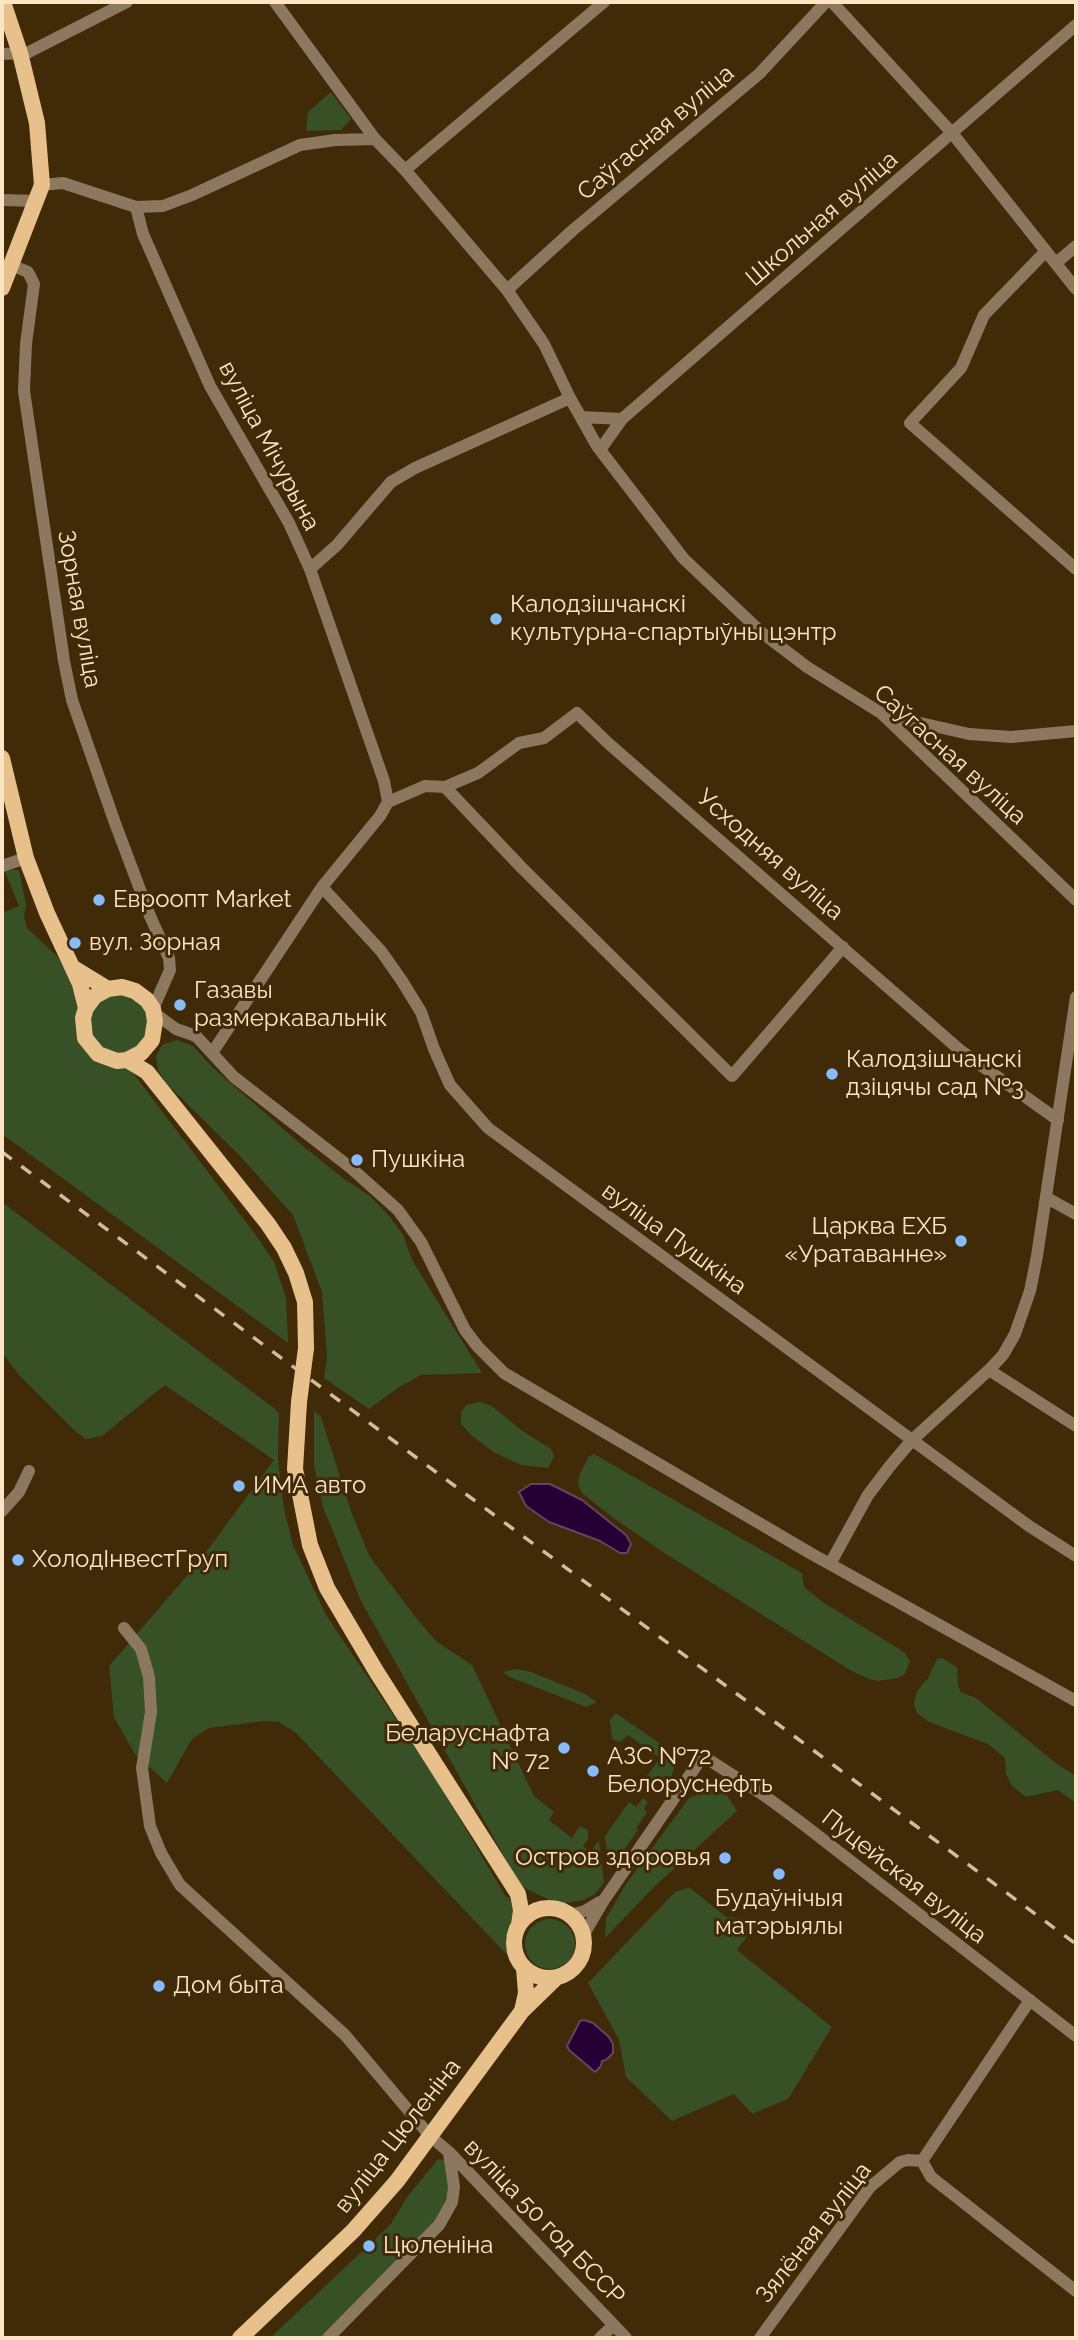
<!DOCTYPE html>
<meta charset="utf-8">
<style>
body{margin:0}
#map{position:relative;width:1078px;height:2340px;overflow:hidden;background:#402a07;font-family:Raleway,sans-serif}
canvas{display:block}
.frame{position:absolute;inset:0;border:4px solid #fce4c5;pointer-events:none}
</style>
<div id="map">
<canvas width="1078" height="2340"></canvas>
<div class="frame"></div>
</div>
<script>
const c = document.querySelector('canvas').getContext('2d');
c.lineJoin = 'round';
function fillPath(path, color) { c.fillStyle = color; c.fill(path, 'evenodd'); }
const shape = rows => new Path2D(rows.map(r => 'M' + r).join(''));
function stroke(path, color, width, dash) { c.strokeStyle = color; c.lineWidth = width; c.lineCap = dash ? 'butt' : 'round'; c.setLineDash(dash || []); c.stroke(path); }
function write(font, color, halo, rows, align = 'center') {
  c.font = font + ' Raleway,sans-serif'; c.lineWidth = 6; c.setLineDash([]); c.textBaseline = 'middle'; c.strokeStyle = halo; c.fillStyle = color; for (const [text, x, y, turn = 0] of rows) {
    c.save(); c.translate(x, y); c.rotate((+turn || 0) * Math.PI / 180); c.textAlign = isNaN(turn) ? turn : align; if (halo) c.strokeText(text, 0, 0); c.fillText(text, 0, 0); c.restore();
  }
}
const green = shape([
 [331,92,351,119,341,130,306,131,308,112],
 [4,870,19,870,26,905,24,916,27,928,58,957,79,999,78,1036,82,1047,91,1056,125,1067,133,1073,255,1234,274,1262,286,1298,288,1343,2,1134,2,913,19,906],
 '90 1024a29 29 0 1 1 58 0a29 29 0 1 1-58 0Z',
 [177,1040,193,1046,212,1067,303,1146,344,1179,370,1196,389,1216,403,1235,412,1260,482,1373,421,1375,399,1387,369,1409,324,1378,327,1358,322,1292,293,1215,239,1155,167,1084,158,1070,156,1056,162,1045],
 [2,1202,275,1409,279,1414,278,1459,284,1509,293,1545,326,1615,437,1780,506,1897,509,1897,513,1908,509,1947,511,1959,295,1732,279,1722,264,1721,209,1728,192,1739,167,1783,135,1754,114,1717,109,1666,198,1563,274,1460,165,1385,102,1436,86,1439,75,1431,19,1375,2,1352],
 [480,1402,492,1406,521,1430,551,1449,554,1456,548,1468,521,1465,495,1453,472,1436,461,1424,461,1412,466,1405],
 [314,1411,321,1417,352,1514,370,1557,417,1619,436,1641,472,1665,534,1796,554,1812,549,1820,572,1838,580,1826,588,1830,588,1839,583,1846,590,1852,599,1841,604,1882,596,1893,584,1900,564,1903,550,1900,522,1887,519,1883,361,1601,323,1507,314,1465],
 [594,1454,802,1573,804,1587,824,1603,904,1652,910,1661,905,1674,897,1678,878,1681,869,1679,850,1670,666,1554,612,1517,582,1493,578,1485,579,1476,589,1456],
 [942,1658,957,1667,958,1685,961,1692,976,1698,1057,1764,1076,1776,1076,1803,1058,1790,1026,1797,1012,1786,1006,1774,1005,1758,988,1744,929,1722,917,1713,914,1704,917,1691,928,1678,937,1659],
 [516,1669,531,1672,583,1693,597,1702,586,1707,510,1677,503,1672],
 [616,1713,669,1750,674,1768,671,1778,648,1779,647,1776,660,1758,628,1735,620,1742,612,1739,610,1720],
 [721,1786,737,1811,653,1888,605,1938,606,1918,626,1884,689,1798],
 [643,1798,648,1802,644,1809,647,1812,636,1828,638,1830,610,1870,605,1836,629,1802,636,1807],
 [689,1887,726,1917,759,1920,737,1950,832,2027,788,2099,752,2114,734,2094,672,2121,626,2077,619,2040,588,1983,675,1892],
 '525 1944a25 25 0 1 1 50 0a25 25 0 1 1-50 0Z',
 [438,2159,447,2160,454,2187,436,2226,321,2338,270,2338,390,2225,408,2196]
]);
const water = shape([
 [531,1484,550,1484,582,1500,626,1535,631,1544,627,1553,620,1553,600,1541,549,1522,526,1506,519,1492,531,1484],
 [584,2020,593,2023,609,2037,613,2044,613,2053,606,2060,602,2061,601,2066,595,2072,569,2050,567,2046,580,2021,584,2020]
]);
const minor = shape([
 [275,2,375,139,405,170,507,290,544,344,570,398,597,446,683,558,761,632,807,667,881,713,1076,900],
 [832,2,952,133,1076,289],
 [2,54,27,53,127,2],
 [405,170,604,2],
 [42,185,63,183,136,207,163,206,192,195,300,145,335,140,375,139],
 [2,200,37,201],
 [136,207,143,234,210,386,289,523,310,569,384,781,388,802],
 [1046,251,984,315,961,368,910,423,1076,569],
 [1056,263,1076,246],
 [11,265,28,272,34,284,26,344,24,391,64,661,72,700,115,823,150,916,169,958,170,970,153,1009],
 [507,290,573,230,759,74,826,2],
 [581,417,622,419],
 [600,450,622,419,1076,25],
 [310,569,337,545,391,482,415,468,570,398],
 [885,715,969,734,1011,737,1076,731],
 [445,787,522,868,732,1076,843,947],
 [2,866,26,858],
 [322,887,381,951,402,981,421,1012,434,1049,450,1085,488,1128,1029,1526,1076,1556],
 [153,1012,176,1029,196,1036,234,1077,351,1168,398,1210,421,1242,465,1330,478,1347,504,1373,810,1553,1076,1701],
 [212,1053,322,887,380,816,388,802,425,786,445,787,478,773,519,743,544,738,577,713,608,743,961,1051,1058,1120],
 [1047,1198,1076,1214],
 [989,1370,1076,1426],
 [2,1511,19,1492,29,1471],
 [830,1564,868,1495,890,1466,912,1440,989,1370,1003,1355,1015,1334,1030,1291,1037,1256,1076,997],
 [124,1628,141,1649,149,1677,151,1712,142,1768,150,1826,161,1853,180,1885,345,2035,430,2136,449,2152,626,2338],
 [570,1915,585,1911,600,1902],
 [584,1934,604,1900,703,1756,765,1796,799,1821,1076,2036],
 [922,2161,931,2177,1076,2291],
 [922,2161,1030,2000],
 [328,2338,439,2225,452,2202,454,2187,449,2153],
 [600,2338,614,2325],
 [760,2338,870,2187,900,2162,908,2160,922,2161]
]);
const major = shape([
 [2,288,42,185,37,123,20,53,3,2],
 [2,758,26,858,47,913,80,984,86,1008],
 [72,967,108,989,122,987,135,991,147,1000,153,1009,155,1021,152,1040,141,1053,127,1060,117,1061,98,1054,85,1038,83,1018,86,1008,95,996,108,989],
 [127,1060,147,1072,268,1224,284,1248,296,1273,305,1302,306,1348],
 [299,1402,295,1469,310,1545,327,1588,376,1671,518,1894,521,1910,519,1925],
 '514 1943a35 35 0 1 1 70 0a35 35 0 1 1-70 0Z',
 [522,2011,526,1993,524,1968],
 [240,2338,353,2231,397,2181,522,2011,556,1978]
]);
const rail = shape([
 [2,1152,1076,1944]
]);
const majorBridge = shape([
 [299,1402,306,1348]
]);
const markers = [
 [496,619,7,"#87bbfb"],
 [99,900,7,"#87bbfb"],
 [75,943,7,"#87bbfb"],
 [180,1005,7,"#87bbfb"],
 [832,1074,7,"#87bbfb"],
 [357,1160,7,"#87bbfb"],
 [961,1241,7,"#87bbfb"],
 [239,1486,7,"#87bbfb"],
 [18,1560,7,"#87bbfb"],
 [564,1748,7,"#87bbfb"],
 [593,1771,7,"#87bbfb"],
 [725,1858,7,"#87bbfb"],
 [779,1874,7,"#87bbfb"],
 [159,1986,7,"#87bbfb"],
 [369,2246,7,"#87bbfb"]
];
const streetNames = [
 ["Саўгасная вуліца",656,133,-40],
 ["Школьная вуліца",822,219,-41],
 ["вуліца Мічурына",269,446,62],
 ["Зорная вуліца",79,609,80],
 ["Саўгасная вуліца",950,755,42],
 ["Усходняя вуліца",770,855,41],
 ["вуліца Пушкіна",674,1239,36],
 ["Пуцейская вуліца",904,1877,38],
 ["вуліца Цюленіна",398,2136,-52],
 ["вуліца 50 год БССР",544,2222,46],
 ["Зялёная вуліца",814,2233,-52]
];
const poiNames = [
 ["Калодзішчанскі",510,605],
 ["культурна-спартыўны цэнтр",510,633],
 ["Евроопт Market",113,900],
 ["вул. Зорная",89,943],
 ["Газавы",194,991],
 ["размеркавальнік",194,1019],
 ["Калодзішчанскі",846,1060],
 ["дзіцячы сад №3",846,1088],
 ["Пушкіна",371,1160],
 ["Царква ЕХБ",947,1227,"right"],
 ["«Уратаванне»",947,1255,"right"],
 ["ИМА авто",253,1486],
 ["ХолодІнвестГруп",32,1560],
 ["Беларуснафта",550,1734,"right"],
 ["№ 72",550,1762,"right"],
 ["АЗС №72",607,1757],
 ["Белоруснефть",607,1785],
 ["Остров здоровья",711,1858,"right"],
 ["Будаўнічыя",779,1899,"center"],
 ["матэрыялы",779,1927,"center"],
 ["Дом быта",173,1986],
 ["Цюленіна",383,2246]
];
fillPath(green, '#375026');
fillPath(water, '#260035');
stroke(water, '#664460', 2);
stroke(minor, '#8b785f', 12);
stroke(major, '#e8c08b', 16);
stroke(rail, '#d4bc9c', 3.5, [12, 12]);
stroke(majorBridge, '#e8c08b', 16);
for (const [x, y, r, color] of markers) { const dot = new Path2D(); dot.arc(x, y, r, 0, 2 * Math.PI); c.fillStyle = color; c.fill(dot); stroke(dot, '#402a07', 2.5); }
write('24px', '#fce4c5', '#402a07', streetNames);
write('24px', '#fce4c5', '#402a07', poiNames, 'left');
</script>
